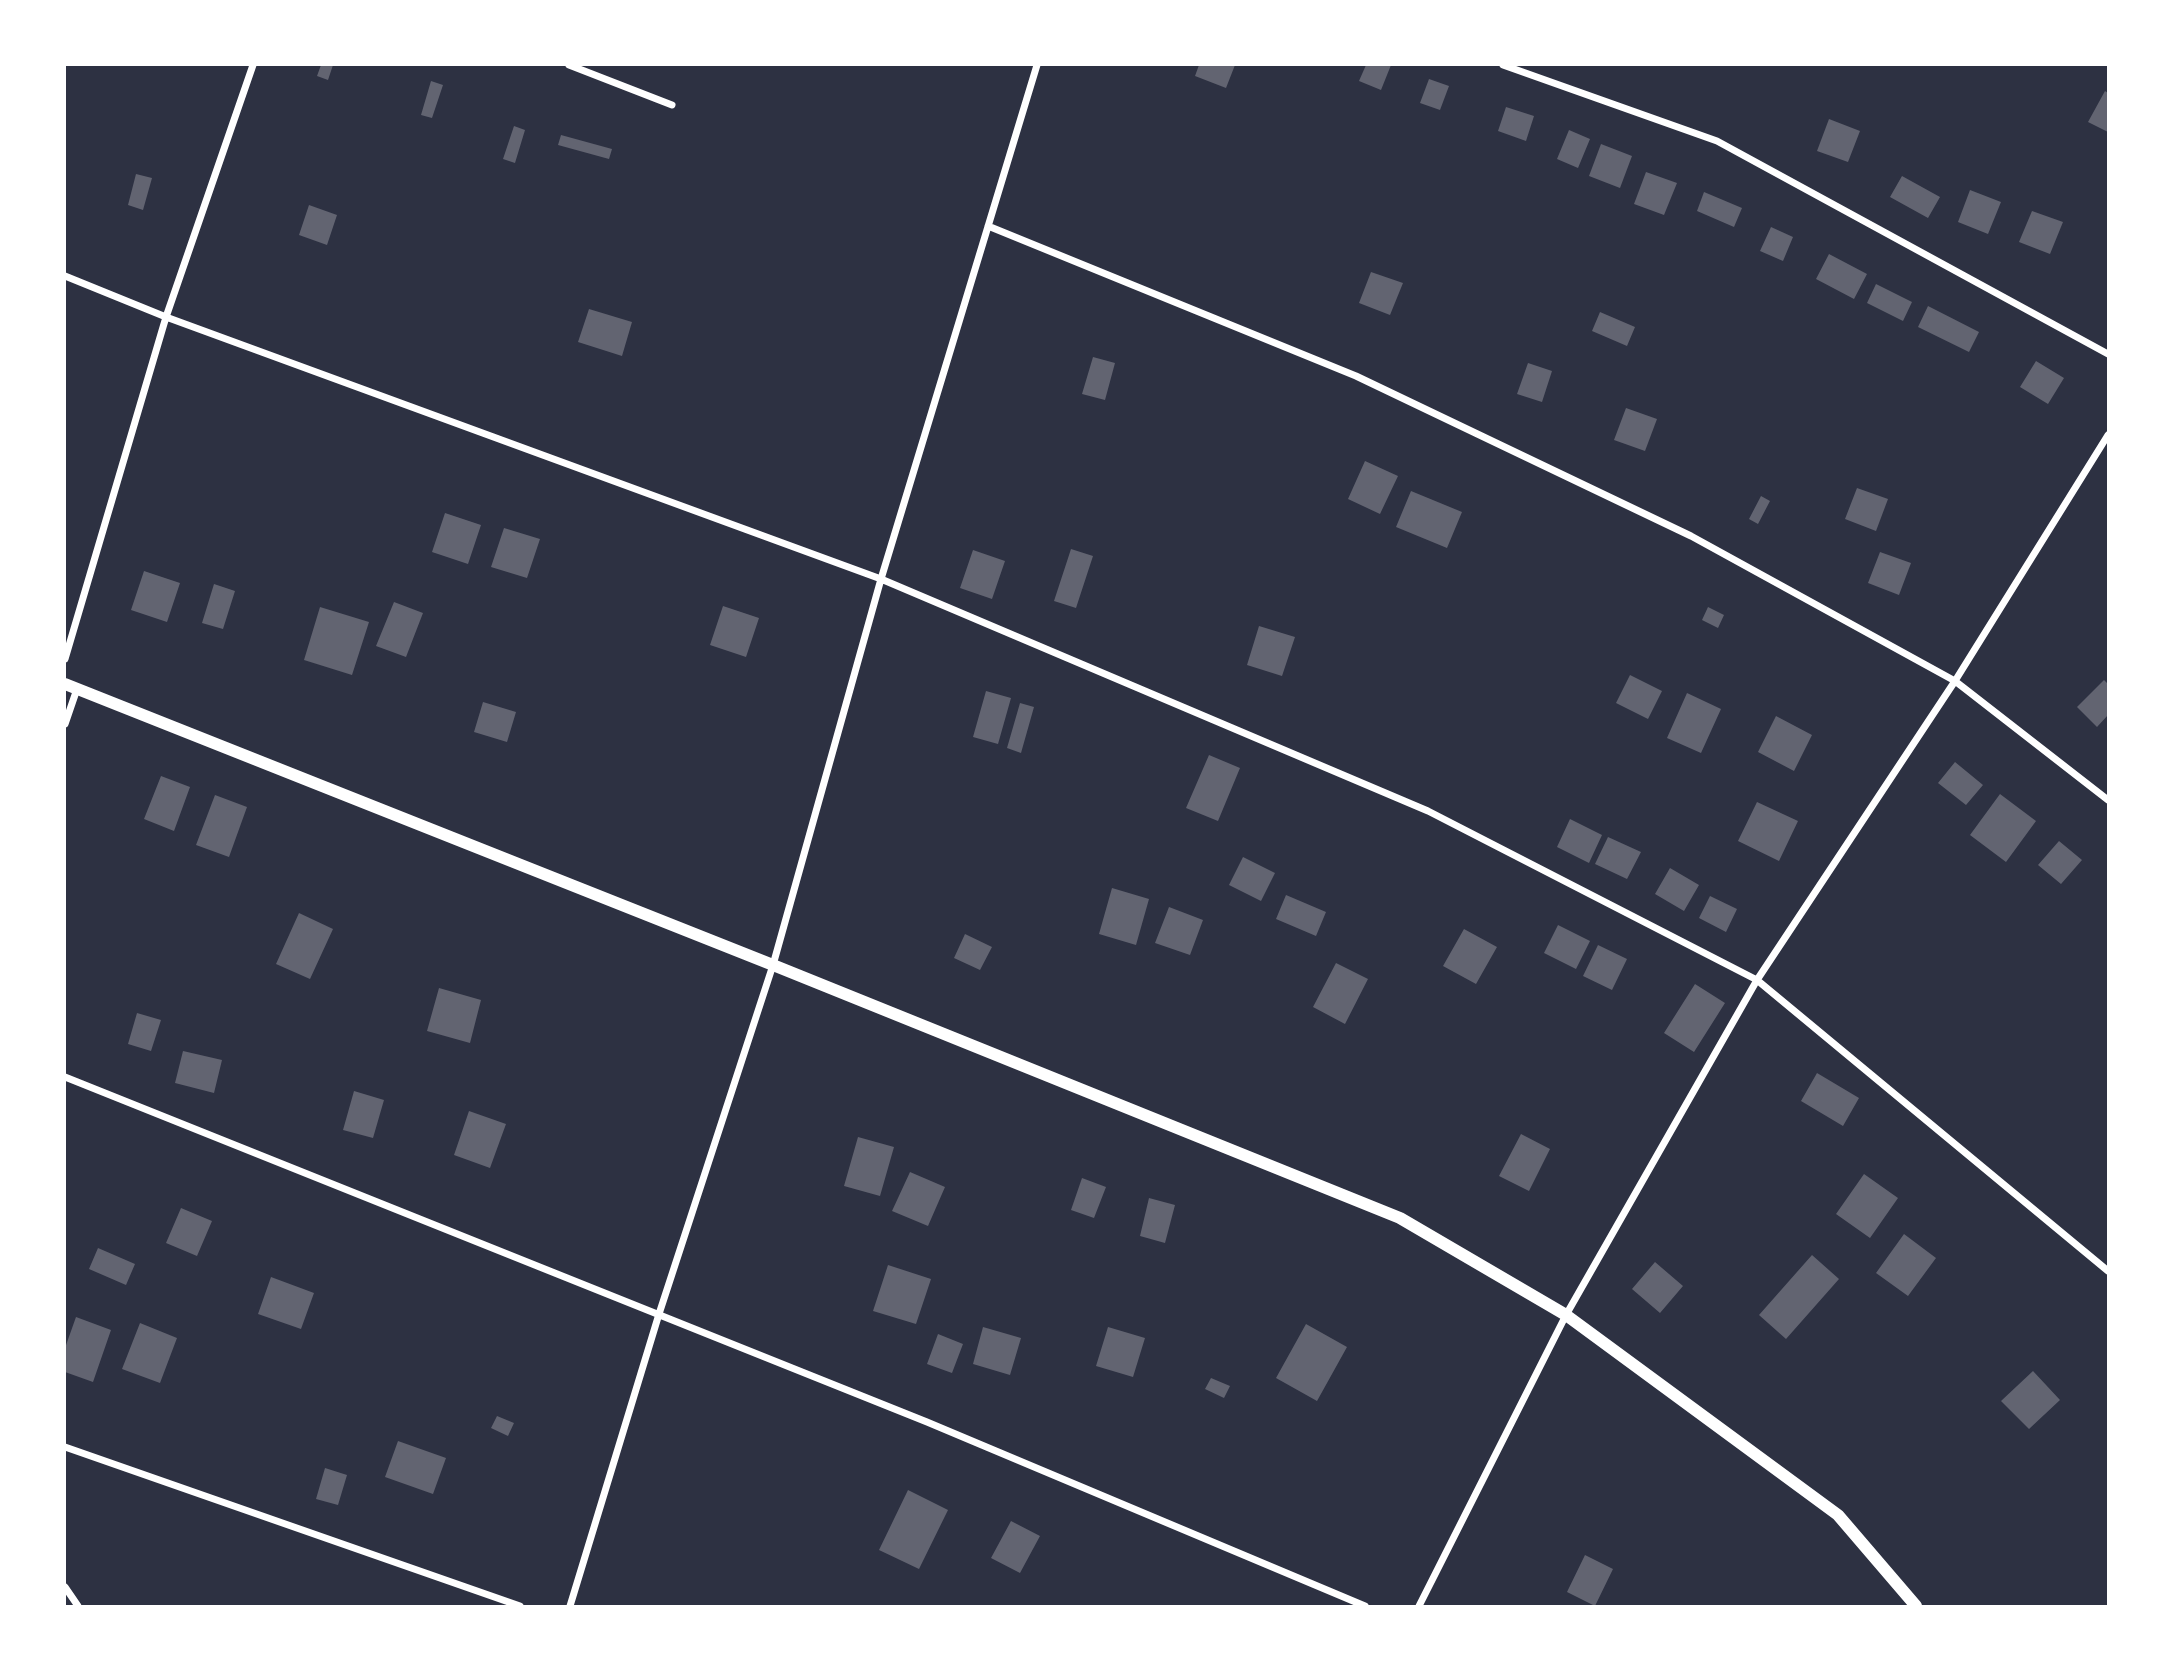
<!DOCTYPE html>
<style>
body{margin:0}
#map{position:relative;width:2173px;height:1671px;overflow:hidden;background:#2d3142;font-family:Rubik,sans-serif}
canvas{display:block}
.frame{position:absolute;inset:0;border:66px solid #fff;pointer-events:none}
</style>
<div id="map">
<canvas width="2173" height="1671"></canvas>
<div class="frame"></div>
</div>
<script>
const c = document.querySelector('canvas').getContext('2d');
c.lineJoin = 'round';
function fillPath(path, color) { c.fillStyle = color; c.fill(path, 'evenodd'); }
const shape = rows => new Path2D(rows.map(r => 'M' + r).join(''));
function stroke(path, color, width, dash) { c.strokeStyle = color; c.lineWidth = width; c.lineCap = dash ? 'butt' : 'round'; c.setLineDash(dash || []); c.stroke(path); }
const building = shape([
 [321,65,333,65,328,80,317,76],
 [1199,65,1235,65,1226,88,1195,76],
 [1366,65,1391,65,1381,90,1359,81],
 [1429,79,1449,86,1440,110,1420,103],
 [431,81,443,85,432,118,421,115],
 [2105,91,2108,93,2108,132,2088,122],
 [1506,107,1534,116,1526,141,1498,131],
 [1829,119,1860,131,1848,162,1817,151],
 [514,126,525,130,515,163,503,159],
 [1569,130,1590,139,1578,168,1557,159],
 [561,135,612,149,609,159,558,145],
 [1601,144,1632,156,1620,188,1589,176],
 [1646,172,1677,183,1664,215,1634,204],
 [136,174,152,178,143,210,128,205],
 [1902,176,1940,197,1928,218,1890,197],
 [1970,190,2001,202,1988,234,1958,222],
 [1704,192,1742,208,1734,227,1697,211],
 [309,205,337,215,327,245,299,235],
 [2032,211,2063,222,2050,254,2019,242],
 [1771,227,1793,237,1783,261,1760,251],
 [1829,254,1867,274,1854,299,1816,279],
 [1371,272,1403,283,1390,315,1359,303],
 [1876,284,1912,302,1903,321,1867,303],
 [1928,306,1979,332,1969,352,1918,327],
 [589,309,632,322,622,356,578,342],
 [1600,312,1635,327,1627,346,1592,331],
 [1093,357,1115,363,1105,400,1082,394],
 [2036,361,2064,378,2048,404,2020,387],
 [1528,363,1552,371,1542,402,1517,394],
 [1626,408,1657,419,1645,451,1614,440],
 [1365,461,1398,476,1380,514,1348,499],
 [1857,488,1888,499,1876,531,1845,519],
 [1411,491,1462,512,1447,548,1396,527],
 [1761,496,1770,501,1758,524,1749,519],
 [445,513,481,525,468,564,432,552],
 [504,528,540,539,527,578,491,567],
 [1071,549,1093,556,1076,608,1054,601],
 [973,550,1005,561,992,599,960,588],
 [1880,552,1911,563,1899,595,1868,583],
 [144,571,180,583,167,622,131,610],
 [214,584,235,591,223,629,202,623],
 [394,602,423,613,406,657,376,646],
 [723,606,759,618,746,657,710,645],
 [320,607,369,622,352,675,304,660],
 [1708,607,1724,615,1718,628,1702,620],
 [1259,626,1295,637,1282,676,1247,665],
 [1630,675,1662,691,1648,719,1616,703],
 [2104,680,2108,684,2108,715,2097,727,2077,707],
 [986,691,1011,698,998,744,973,737],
 [1687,693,1721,709,1701,753,1667,738],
 [483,702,516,712,507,742,474,732],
 [1020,703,1034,707,1021,753,1007,748],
 [1776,716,1812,735,1794,771,1758,752],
 [1209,755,1240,768,1218,821,1186,808],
 [1955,762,1983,785,1966,805,1938,783],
 [161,776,190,787,174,831,144,819],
 [2000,794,2036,821,2006,862,1970,835],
 [215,795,247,807,229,857,196,845],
 [1757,802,1798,821,1779,861,1738,841],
 [1570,819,1602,835,1589,863,1557,847],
 [1608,837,1641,852,1627,879,1595,864],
 [2059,841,2082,860,2061,884,2038,865],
 [1243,857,1275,873,1261,901,1229,885],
 [1670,868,1699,885,1684,911,1655,894],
 [1112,888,1149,899,1136,945,1099,934],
 [1286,895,1326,912,1316,936,1276,919],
 [1710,896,1737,909,1726,932,1699,918],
 [1169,907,1203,920,1190,955,1155,943],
 [299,913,333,929,310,979,276,964],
 [1558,925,1590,941,1576,969,1544,953],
 [1464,929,1497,947,1476,984,1443,966],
 [965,934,992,947,980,970,954,958],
 [1598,945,1627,959,1612,990,1583,976],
 [1336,963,1368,979,1345,1024,1313,1007],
 [1695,984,1725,1003,1694,1052,1664,1033],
 [439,988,481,1000,470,1043,427,1031],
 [137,1013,161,1020,151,1051,128,1044],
 [183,1051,222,1060,214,1093,175,1083],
 [1817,1073,1859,1098,1843,1126,1801,1101],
 [354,1091,384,1100,373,1138,343,1130],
 [469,1111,506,1124,490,1168,454,1155],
 [1521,1134,1550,1149,1529,1191,1499,1176],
 [858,1137,894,1147,880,1196,844,1186],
 [910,1172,945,1187,928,1226,892,1211],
 [1864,1174,1898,1198,1870,1238,1836,1214],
 [1082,1178,1106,1187,1094,1218,1071,1210],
 [1149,1198,1175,1205,1165,1243,1140,1236],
 [181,1208,212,1221,197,1256,166,1243],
 [1904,1234,1936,1258,1908,1296,1876,1273],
 [98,1248,135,1264,126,1285,89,1269],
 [1812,1255,1839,1279,1786,1339,1759,1315],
 [1655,1262,1683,1286,1660,1313,1632,1289],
 [888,1265,931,1279,916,1324,873,1311],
 [271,1277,314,1293,301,1329,258,1314],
 [76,1317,111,1330,93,1382,65,1372,65,1348],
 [140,1323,177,1338,160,1383,122,1369],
 [1306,1324,1347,1347,1317,1401,1276,1378],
 [983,1327,1021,1338,1010,1375,973,1364],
 [1108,1327,1145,1338,1133,1377,1096,1366],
 [938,1334,963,1344,952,1373,927,1364],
 [2033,1371,2060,1400,2029,1429,2001,1401],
 [1211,1378,1230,1386,1224,1398,1205,1389],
 [497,1416,514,1423,508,1436,491,1428],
 [398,1441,446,1458,433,1494,385,1477],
 [325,1468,347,1475,338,1505,316,1499],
 [908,1490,948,1510,919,1569,879,1550],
 [1011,1521,1040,1536,1020,1573,991,1558],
 [1585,1555,1613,1569,1595,1606,1567,1592]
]);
const minor = shape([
 [569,65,672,105],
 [1503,65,1717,141,2108,354],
 [988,226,1356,376,1691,536,1955,681,2108,800],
 [65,276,166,317,881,579,1428,811,1757,980,2108,1271],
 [65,659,166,317,253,65],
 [65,724,77,689],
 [65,1077,927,1422,1365,1606],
 [65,1447,520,1606],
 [65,1587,78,1606],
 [570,1606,659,1314,773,965,881,579,1037,65],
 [1419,1606,1566,1315,1757,980,1955,681,2108,435]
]);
const tertiary = shape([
 [65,684,773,965,1400,1218,1566,1315,1838,1515,1916,1606]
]);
fillPath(building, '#626471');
stroke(minor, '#fff', 7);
stroke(tertiary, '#fff', 12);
</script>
